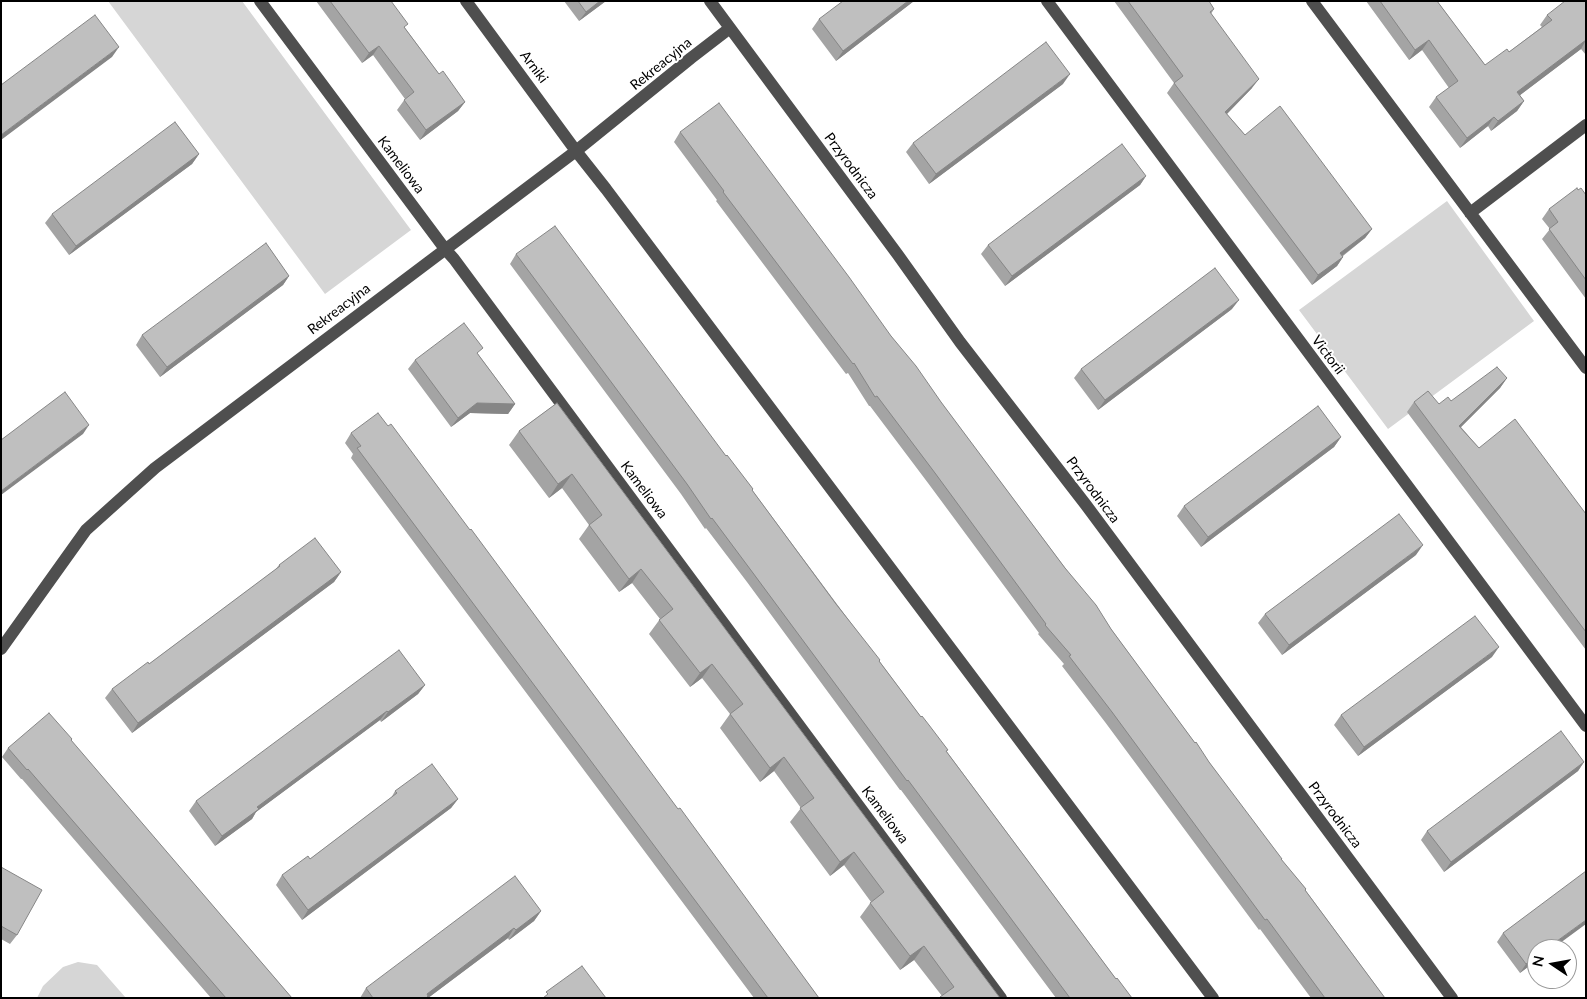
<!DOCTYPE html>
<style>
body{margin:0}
#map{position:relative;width:1587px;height:999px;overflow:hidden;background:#fff;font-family:Lato,sans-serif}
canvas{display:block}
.frame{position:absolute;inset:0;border:2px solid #000;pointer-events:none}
.north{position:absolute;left:1527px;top:939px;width:50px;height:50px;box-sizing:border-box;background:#fff;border:1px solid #999;border-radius:50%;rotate:282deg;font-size:14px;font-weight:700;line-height:20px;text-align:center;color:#000}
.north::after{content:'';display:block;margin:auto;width:18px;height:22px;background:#000;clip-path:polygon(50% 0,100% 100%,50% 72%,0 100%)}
</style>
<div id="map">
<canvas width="1587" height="999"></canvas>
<div class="frame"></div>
<div class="north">N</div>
</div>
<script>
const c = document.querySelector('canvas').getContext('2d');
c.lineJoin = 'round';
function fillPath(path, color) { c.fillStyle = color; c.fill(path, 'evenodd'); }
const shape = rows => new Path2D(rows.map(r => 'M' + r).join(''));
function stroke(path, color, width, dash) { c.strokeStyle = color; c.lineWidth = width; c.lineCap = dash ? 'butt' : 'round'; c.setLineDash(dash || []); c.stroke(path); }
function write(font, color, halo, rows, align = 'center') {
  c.font = font + ' Lato,sans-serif'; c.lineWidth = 4; c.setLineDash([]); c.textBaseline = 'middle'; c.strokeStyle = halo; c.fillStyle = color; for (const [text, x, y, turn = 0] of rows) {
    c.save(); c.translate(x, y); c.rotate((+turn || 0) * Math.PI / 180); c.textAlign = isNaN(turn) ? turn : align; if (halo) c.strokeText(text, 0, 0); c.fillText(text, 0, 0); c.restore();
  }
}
const green = shape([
 [108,1,242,1,411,230,325,294],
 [1447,201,1534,321,1388,429,1299,310],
 [78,962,97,965,126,998,37,998,43,986,63,967]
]);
const minor = shape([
 [260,1,445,249,454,259,1001,998],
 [466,1,576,151,606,189,1213,998],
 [710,1,898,255,960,342,1086,505,1452,998],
 [1047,1,1586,726],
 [1312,1,1586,368],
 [1470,213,1586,125],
 [1,649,86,530,155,468,576,151,691,58,730,28]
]);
const wall = shape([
 [316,1,391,1,405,28,439,74,465,102,458,111,420,140,397,110,405,99,373,55,362,63],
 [564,1,606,1,579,21],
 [914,1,836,61,812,29,819,19],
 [1114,1,1209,1,1214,9,1211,14,1252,88,1227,114,1245,135,1372,229,1365,238,1343,256,1343,257,1337,266,1312,285,1167,93,1174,83],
 [1366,1,1437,1,1485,65,1509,52,1542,27,1540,25,1547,15,1586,1,1586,55,1581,49,1520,95,1524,101,1517,111,1491,131,1488,126,1460,148,1429,107,1436,97,1449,88,1422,50,1409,60],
 [1063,84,929,184,906,152,913,143],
 [680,132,891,336,1111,629,1281,860,1306,889,1306,891,1385,998,1311,998,1260,929,1259,930,1105,722,1062,666,1064,664,1038,634,1039,633,928,483,870,406,869,406,848,373,846,374,716,201,717,200,674,142],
 [199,154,192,164,69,255,45,223,52,214],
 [1146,176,1140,185,1005,286,981,254,988,245],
 [1578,190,1586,195,1586,299,1542,239,1550,229,1542,219,1549,209],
 [516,254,726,456,753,489,752,490,1116,979,1132,998,1056,998,901,790,900,790,747,582,706,528,705,529,681,494,510,264],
 [289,276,283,285,160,377,136,345,142,335],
 [1232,309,1098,410,1074,378,1081,369],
 [478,354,515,404,508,414,470,413,451,427,408,369,415,360],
 [1507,378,1500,388,1461,427,1479,448,1586,514,1586,650,1407,412,1414,402,1439,404,1451,401],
 [557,403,1000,998,940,998,942,996,914,960,900,970,860,917,871,902,844,865,830,876,790,822,801,808,774,771,760,782,720,728,730,714,702,678,690,687,649,634,660,619,632,583,619,592,579,539,589,525,562,488,549,498,509,445,519,431],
 [351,433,678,809,819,998,754,998,351,458,353,454,345,443],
 [1341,437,1334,447,1201,547,1177,516,1184,506],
 [1416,555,1282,655,1258,623,1265,614],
 [279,565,341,572,334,582,132,733,105,698,112,689,149,664,275,570],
 [1492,657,1358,756,1334,725,1341,715],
 [425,685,418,694,381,722,380,720,256,812,252,819,215,846,189,811,196,801],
 [71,741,292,998,211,998,22,779,21,779,2,757,8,748],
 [1584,762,1578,771,1444,872,1421,840,1427,831],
 [395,791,458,799,451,808,302,920,276,885,282,875,310,859,391,798],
 [1,867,17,935,10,944,1,939],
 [541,911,534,921,509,940,508,938,428,998,360,998,366,988],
 [1503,933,1537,949,1537,960,1520,973,1497,942]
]);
const shadedWall = shape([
 [600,1,606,1,579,21,586,12],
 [908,1,914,1,836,61,843,51],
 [1429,40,1422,50,1409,60,1415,50],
 [1586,40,1581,49,1511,102,1517,92],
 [379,46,373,55,362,63,369,53],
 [119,47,112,57,1,140,1,135],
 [1070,74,1063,84,929,184,936,174],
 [1259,79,1252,88,1219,122,1225,112],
 [1524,101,1517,111,1491,131,1498,121],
 [465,102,458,111,420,140,426,130],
 [1494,117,1488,126,1460,148,1467,138],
 [199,154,192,164,69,255,76,246],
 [1146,176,1140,185,1005,286,1012,276],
 [1372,229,1365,238,1334,262,1340,253],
 [1343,257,1337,266,1312,285,1318,275],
 [289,276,283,285,160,377,167,367],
 [1239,300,1232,309,1098,410,1105,400],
 [1507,378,1500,388,1453,435,1459,426],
 [477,403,515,404,508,414,470,413,451,427,458,418],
 [89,425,83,434,1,495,1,491],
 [1341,437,1334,447,1201,547,1208,537],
 [572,474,562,488,549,498,558,484],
 [1423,545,1416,555,1282,655,1289,645],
 [641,569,632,583,619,592,629,579],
 [341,572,334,582,132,733,138,723],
 [1499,647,1492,657,1358,756,1364,747],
 [712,664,702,678,690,687,700,673],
 [425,685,418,694,381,722,388,712],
 [387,711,380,720,256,812,252,819,215,846,222,836,257,807],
 [784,757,774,771,760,782,770,768],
 [1584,762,1578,771,1444,872,1451,862],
 [458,799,451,808,302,920,308,910],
 [854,852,844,865,830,876,840,862],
 [541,911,534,921,509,940,516,930],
 [1586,920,1586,924,1552,949,1546,949],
 [514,928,508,938,428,998,424,998,427,994],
 [924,946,914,960,900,970,910,956],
 [1537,956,1537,960,1520,973,1526,964]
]);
const building = shape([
 [330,1,391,1,408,24,404,27,439,74,443,71,465,102,426,130,404,100,414,92,379,46,369,53,330,1],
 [578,1,600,1,586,12,578,1],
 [843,1,908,1,843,51,819,19,843,1],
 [1128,1,1209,1,1214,9,1210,12,1259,79,1225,112,1245,135,1280,106,1372,229,1340,253,1343,257,1318,275,1174,83,1183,76,1128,1],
 [1380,1,1437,1,1485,65,1507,49,1509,52,1552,20,1547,15,1565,1,1586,1,1586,40,1517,92,1524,101,1498,121,1494,117,1467,138,1436,97,1458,81,1429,40,1415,50,1380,1],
 [95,15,119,47,1,135,1,85,95,15],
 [1046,42,1070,74,936,174,913,143,1046,42],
 [719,103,849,277,891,336,916,366,941,402,1065,568,1096,605,1111,629,1195,743,1196,742,1209,762,1282,859,1281,859,1306,889,1305,890,1385,998,1325,998,1267,919,1265,920,1112,712,1069,656,1071,655,1045,625,1046,624,935,473,877,396,875,397,854,363,853,364,723,192,724,191,680,132,719,103],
 [175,122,199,154,76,246,52,214,175,122],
 [1122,144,1146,176,1012,276,988,245,1122,144],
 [1577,188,1578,190,1581,188,1586,195,1586,280,1549,229,1558,222,1549,209,1577,188],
 [555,226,726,456,727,455,753,489,752,490,836,604,880,660,879,661,921,717,922,716,929,725,948,750,946,751,1116,979,1117,978,1132,998,1070,998,908,780,907,781,753,573,712,518,711,519,687,484,516,254,555,226],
 [266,243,289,276,167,367,142,335,266,243],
 [1215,268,1239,300,1105,400,1081,369,1215,268],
 [464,323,483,348,477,353,515,404,477,403,458,418,415,360,464,323],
 [1497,367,1507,378,1459,426,1479,448,1515,419,1586,514,1586,632,1414,402,1428,391,1439,404,1448,397,1451,401,1497,367],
 [65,392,89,425,1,491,1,440,65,392],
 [557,403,1000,998,941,998,940,997,954,987,924,946,910,956,870,903,884,892,854,852,840,862,800,808,814,798,784,757,770,768,730,714,743,704,712,664,700,673,659,620,673,609,641,569,629,579,589,525,602,515,572,474,558,484,519,431,557,403],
 [1318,406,1341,437,1208,537,1184,506,1318,406],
 [378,413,388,426,391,424,470,530,471,529,678,809,680,808,819,998,768,998,357,448,361,446,351,433,378,413],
 [1399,514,1423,545,1289,645,1265,614,1399,514],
 [315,538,341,572,138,723,112,689,148,662,149,664,280,566,279,565,315,538],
 [1475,616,1499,647,1364,747,1341,715,1475,616],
 [399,650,425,685,388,712,387,711,257,807,259,809,222,836,196,801,399,650],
 [49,713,72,739,71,740,292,998,226,998,28,769,27,770,8,748,49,713],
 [1561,731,1584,762,1451,862,1427,831,1561,731],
 [432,764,458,799,308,910,282,875,308,856,310,859,397,793,395,791,432,764],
 [1,867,42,890,17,935,1,926,1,867],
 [1586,871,1586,920,1546,949,1537,949,1537,956,1526,964,1503,933,1586,871],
 [515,876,541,911,516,930,514,928,427,994,428,996,426,998,373,998,366,988,515,876],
 [582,966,606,998,543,998,548,994,546,992,582,966]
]);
const streetNames = [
 ["Rekreacyjna",661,64,-39],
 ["Arniki",534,67,53],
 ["Kameliowa",401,165,53],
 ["Przyrodnicza",851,166,53],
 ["Rekreacyjna",339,309,-37],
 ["Victorii",1328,355,53],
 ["Kameliowa",644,490,53],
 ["Przyrodnicza",1093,490,53],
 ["Kameliowa",885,815,53],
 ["Przyrodnicza",1335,815,53]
];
fillPath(green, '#d6d6d6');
stroke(minor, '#4f4f4f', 12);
fillPath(wall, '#a4a4a4');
fillPath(shadedWall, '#868686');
fillPath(building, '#bfbfbf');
stroke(building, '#868686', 1);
write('14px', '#000', '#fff', streetNames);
</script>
